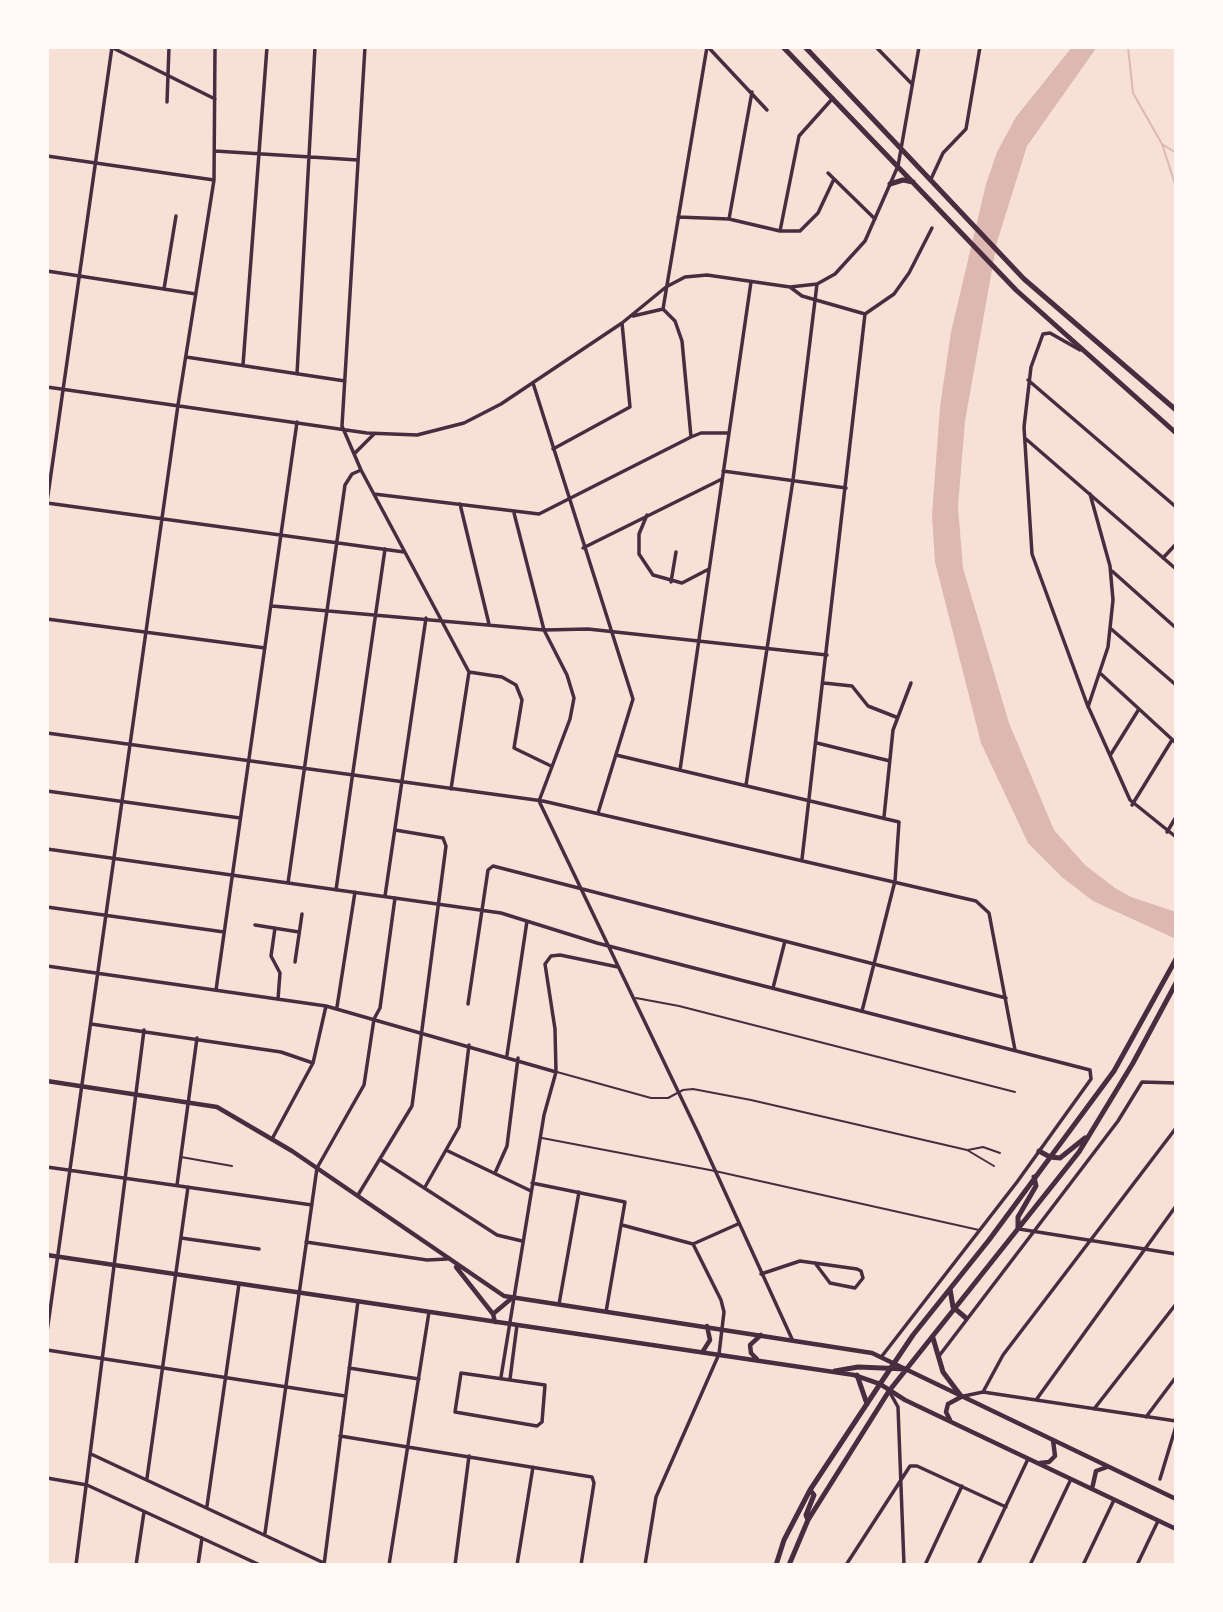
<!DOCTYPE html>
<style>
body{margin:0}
#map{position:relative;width:1223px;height:1612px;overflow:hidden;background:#f7e1d7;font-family:Lato,sans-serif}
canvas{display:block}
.frame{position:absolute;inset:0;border:49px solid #fffaf5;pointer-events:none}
</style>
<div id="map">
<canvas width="1223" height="1612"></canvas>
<div class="frame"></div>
</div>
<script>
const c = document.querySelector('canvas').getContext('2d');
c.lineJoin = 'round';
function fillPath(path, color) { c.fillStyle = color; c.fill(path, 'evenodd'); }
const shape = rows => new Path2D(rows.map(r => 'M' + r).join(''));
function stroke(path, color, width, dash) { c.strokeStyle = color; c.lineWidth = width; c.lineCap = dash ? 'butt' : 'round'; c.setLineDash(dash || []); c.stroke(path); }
const water = shape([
 [1072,47,1097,47,1027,146,997,242,965,421,958,507,963,568,1009,723,1054,830,1085,865,1115,888,1131,897,1176,912,1176,939,1093,901,1063,878,1028,843,981,743,935,562,932,515,940,407,951,332,986,184,997,152,1016,117]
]);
const stream = shape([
 [1128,47,1133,93,1162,144,1176,187],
 [1162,144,1176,153]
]);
const service = shape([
 [636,998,679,1006,1015,1092],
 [557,1072,651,1098,668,1098,683,1090,693,1089,751,1100,967,1150,994,1166],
 [542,1138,715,1171,979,1230],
 [968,1150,983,1147,1000,1153],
 [181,1157,232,1166]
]);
const minor = shape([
 [111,47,215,99],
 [365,47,342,426,361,470,469,672,451,789],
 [708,47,767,110],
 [876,47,911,83],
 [167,102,169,47],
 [215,151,358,160],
 [47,156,214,180],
 [828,173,875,219],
 [931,179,943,153,966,129,980,47],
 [678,217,729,219,780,231,800,231,818,213,834,179],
 [729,219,752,92],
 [780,231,799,136,833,98],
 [47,271,196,294],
 [790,287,817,284,835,274,865,241,898,166,919,47],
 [164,289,176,216],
 [663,309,675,321,682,341,691,437],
 [865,314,894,294,909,273,932,228],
 [633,316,663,309,707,47],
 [1080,350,1050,333,1043,334,1031,367,1024,427,1032,554,1087,704,1130,800,1176,837],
 [186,357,345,381],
 [243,365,267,47],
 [297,374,315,47],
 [1028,380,1176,507],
 [533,383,633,699,598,813],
 [47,387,367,433,417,435,464,423,501,404,622,323,666,287,685,277,707,275,790,287,802,296,865,314],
 [1026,439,1176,569],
 [553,449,630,407,622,323],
 [354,454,374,434],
 [723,471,846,488],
 [374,494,539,514,691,437,701,433,729,433],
 [47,502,112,47],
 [47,503,404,552],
 [460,504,489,624],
 [514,513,544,630,567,675,574,698,570,719,539,801,699,1135,792,1339],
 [647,515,639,534,639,554,653,575,682,583,709,569],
 [583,548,722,479],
 [1163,558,1176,544],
 [1112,571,1176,628],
 [671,582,676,552],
 [272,606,544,630,588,629,827,655],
 [47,619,265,648],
 [1110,628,1176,685],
 [469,672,502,677,516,685,522,700,514,748,551,766],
 [1101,674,1176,743],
 [824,683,852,686,868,706,896,717],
 [1088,707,1108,647,1113,600,1110,566,1090,494],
 [47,733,543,801,976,901,989,913,1015,1050],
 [817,743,890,761],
 [1111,754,1139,709],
 [616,755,899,822,895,881,862,1011],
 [680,770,751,282],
 [746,785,793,480,817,284],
 [47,791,240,818],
 [1132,805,1172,740],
 [884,817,893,730,911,683],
 [1167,832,1176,817],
 [47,849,501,913,597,943,1090,1070,1091,1079,1017,1182,882,1356],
 [802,859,865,314],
 [288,883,345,485,352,474,361,470],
 [336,890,385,549],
 [385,896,426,618],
 [47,907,224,932],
 [255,925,299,932],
 [275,928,271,956,280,973,278,999],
 [295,962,302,914],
 [47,966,326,1006,556,1072],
 [773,988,785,941],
 [216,990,297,422],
 [468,1004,488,870,493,866,1006,998],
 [337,1007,355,892],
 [91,1024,281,1052,313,1063],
 [507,1055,527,921],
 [272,1139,313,1063,326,1006],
 [448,1151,531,1191],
 [381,1160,497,1235,522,1241],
 [47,1167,312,1205],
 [495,1173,507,1146,518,1058],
 [532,1183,625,1202,606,1312],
 [177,1185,197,1038],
 [425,1187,459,1127,469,1045],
 [358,1195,412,1106,446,846,443,838,395,830],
 [622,1225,693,1244,721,1300,724,1312,719,1354,656,1497,645,1565],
 [1019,1229,1176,1254],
 [181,1238,259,1249],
 [306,1242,427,1260,447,1259],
 [693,1244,738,1224],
 [761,1274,800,1261,857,1269,861,1271,863,1278,855,1288,830,1283,815,1263],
 [559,1304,579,1192],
 [47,1332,178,405,214,180,215,47],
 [47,1350,345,1396],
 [939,1356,1118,1121,1142,1082,1176,1083],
 [349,1368,419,1379],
 [461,1373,545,1385,542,1422,537,1426,455,1412,461,1373],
 [501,1377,544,1115,556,1072,555,1029,545,964,551,956,560,955,618,967],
 [510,1379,517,1325],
 [889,1391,898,1407,904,1565],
 [983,1392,1003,1355,1176,1128],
 [964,1396,983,1392,1176,1421],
 [1036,1400,1176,1206],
 [1094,1409,1176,1304],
 [1146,1417,1176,1377],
 [340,1436,592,1477,594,1483,581,1565],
 [91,1454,324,1563],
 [47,1478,87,1485,260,1565],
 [147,1478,188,1187],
 [1160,1479,1176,1426],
 [207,1506,239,1284],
 [265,1533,317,1168,364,1085,374,1019,380,1008,395,898],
 [76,1565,144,1030],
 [136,1565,144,1512],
 [198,1565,202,1538],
 [324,1565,358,1301],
 [389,1565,429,1312],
 [455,1565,469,1456],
 [517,1565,533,1467],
 [846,1565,910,1466,917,1466,1006,1507],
 [925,1565,962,1486],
 [978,1565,1028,1459],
 [1030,1565,1071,1479],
 [1083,1565,1114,1500],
 [1137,1565,1158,1521]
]);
const tertiary = shape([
 [47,1081,217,1107,292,1151,504,1296,872,1353,1176,1499],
 [47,1255,854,1375,880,1384,905,1400,1176,1529],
 [456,1267,493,1314,495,1322],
 [493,1314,512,1298],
 [703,1351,710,1340,707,1326],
 [757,1359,751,1353,750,1345,761,1335],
 [950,1420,946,1412,948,1404,961,1397],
 [1040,1463,1049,1462,1055,1456,1053,1440],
 [1092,1489,1096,1471,1107,1467]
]);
const secondary = shape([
 [783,47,1016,290,1176,433],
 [805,47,1024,279,1176,410],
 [890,184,903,180,913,182],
 [1039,1151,1050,1157,1060,1158,1085,1138],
 [1018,1228,1018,1217,1036,1186,1034,1177],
 [950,1289,953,1307,966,1318],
 [933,1338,943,1372,961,1396],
 [835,1371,858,1367,906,1369],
 [857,1375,867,1404],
 [808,1520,806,1515,814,1495,810,1490],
 [776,1565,784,1540,810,1490,880,1384,913,1335,989,1240,1114,1071,1176,959],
 [789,1565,808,1520,889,1391,1079,1152,1133,1063,1176,983]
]);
fillPath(water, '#dcb8b0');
stroke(stream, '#dcb8b0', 2);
stroke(service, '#4a2c40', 2);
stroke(minor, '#4a2c40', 3.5);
stroke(tertiary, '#4a2c40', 4.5);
stroke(secondary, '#4a2c40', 5);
</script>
